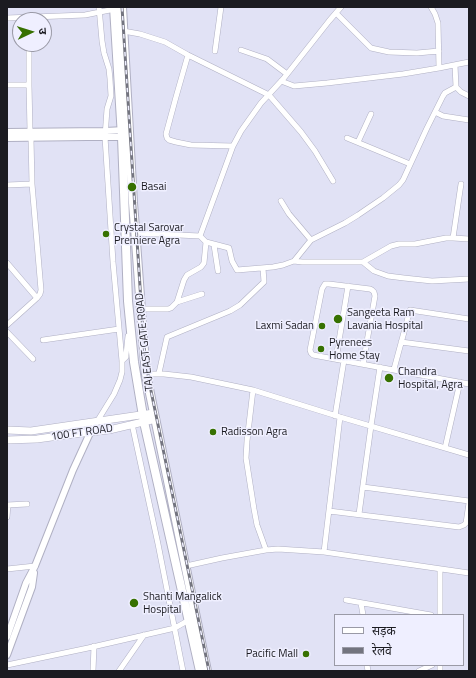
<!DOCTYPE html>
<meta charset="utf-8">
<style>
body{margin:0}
#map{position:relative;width:476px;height:678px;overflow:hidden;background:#e1e2f5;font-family:"Titillium Web","Noto Sans Devanagari",sans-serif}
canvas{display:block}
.frame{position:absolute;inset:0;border:8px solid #1b1b21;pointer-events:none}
.legend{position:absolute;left:334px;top:614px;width:130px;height:52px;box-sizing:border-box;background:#efefff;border:1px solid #9a9aa6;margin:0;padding:5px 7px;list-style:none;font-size:12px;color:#1b1b21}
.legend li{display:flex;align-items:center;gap:8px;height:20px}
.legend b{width:20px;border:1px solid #9a9aa6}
.north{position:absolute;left:12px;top:12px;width:40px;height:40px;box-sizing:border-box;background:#efefff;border:1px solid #9a9aa6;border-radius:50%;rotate:86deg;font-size:11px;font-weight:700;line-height:16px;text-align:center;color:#1b1b21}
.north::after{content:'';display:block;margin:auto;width:14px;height:18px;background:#377101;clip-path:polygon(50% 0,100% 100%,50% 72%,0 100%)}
</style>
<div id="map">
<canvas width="476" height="678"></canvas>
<div class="frame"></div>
<ul class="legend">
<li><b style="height:5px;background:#fff"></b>सड़क</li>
<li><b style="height:5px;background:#73747f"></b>रेलवे</li>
</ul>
<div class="north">उ</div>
</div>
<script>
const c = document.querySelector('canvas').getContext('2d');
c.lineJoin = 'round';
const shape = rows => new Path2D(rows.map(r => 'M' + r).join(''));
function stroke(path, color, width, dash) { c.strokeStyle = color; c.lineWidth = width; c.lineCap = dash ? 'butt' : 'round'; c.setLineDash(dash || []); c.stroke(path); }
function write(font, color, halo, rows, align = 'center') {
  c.font = font + ' "Titillium Web",sans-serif'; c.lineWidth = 3; c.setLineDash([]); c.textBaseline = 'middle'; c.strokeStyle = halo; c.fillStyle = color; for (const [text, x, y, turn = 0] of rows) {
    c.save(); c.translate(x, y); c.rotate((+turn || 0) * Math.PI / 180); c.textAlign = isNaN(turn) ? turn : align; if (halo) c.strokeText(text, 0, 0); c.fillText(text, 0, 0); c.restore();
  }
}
const minor = shape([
 [431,7,435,14,438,23,439,68],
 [336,13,371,48,389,52,417,53,439,51],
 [7,18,85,15,115,9],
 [123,31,140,34,165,42,188,55,269,95,301,132,315,151,333,181],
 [29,44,29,85,30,131],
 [241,50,267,59,287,74],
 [215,51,221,7],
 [188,55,176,97,166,134,167,138,169,140,176,142,191,145,233,146],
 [281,81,294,86,327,83,403,74,439,68,469,62],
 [7,85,29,85],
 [456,87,461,92,469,96],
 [435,112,443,116,469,120],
 [347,138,410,164],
 [358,142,371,114],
 [7,185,32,184],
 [281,201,289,214,311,240],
 [135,233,200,236,206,242,229,248,232,261,237,270,273,267,283,265,294,261,311,240,345,223,358,215,383,198,399,185,403,180,427,128,443,96,445,93,456,87,455,65],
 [200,236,233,146,241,131,261,103,284,78,329,21,341,7],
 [453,238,461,184],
 [214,245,218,271],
 [294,261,302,262,363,262,391,246,399,244,415,244,446,238,453,238,469,239],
 [363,262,374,271,388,276,404,278,432,281,469,279],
 [7,263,37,298],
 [177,302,184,280,187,275,201,267,204,263,206,242],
 [141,309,168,309,171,308,177,302,202,294],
 [7,325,37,298,40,294,41,290,32,184,31,138],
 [7,332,33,359],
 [43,340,119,329],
 [401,342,469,351],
 [336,359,348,286],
 [122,361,126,357,126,355,128,336],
 [363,364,375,296,374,292,372,290,370,289,329,284,325,284,322,289,310,350,311,353,313,355,469,384],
 [394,369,410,310,469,319],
 [159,373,167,337,230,311,240,305,264,282,263,268],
 [146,374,164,374,191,377,253,390,340,417,469,455],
 [253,390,247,441,246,458,254,509,257,525,266,550],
 [335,416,344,360],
 [132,424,158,544,183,671],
 [90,433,114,394,120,380,122,372,122,361,113,262,105,137,107,109,111,96,110,79,109,69,104,53,102,41,99,7],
 [445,448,460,382],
 [363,487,469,501],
 [7,505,27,504],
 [329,511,459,527,464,525,466,523,469,503],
 [359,514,371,426,380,367],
 [7,517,8,505],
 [324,552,340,417],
 [186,566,222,558,266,550,278,549,324,552,469,573],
 [7,569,35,566],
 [346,600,431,615],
 [361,603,363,615],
 [440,615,440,569],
 [7,665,88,648,175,628,189,620],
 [367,665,368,671],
 [440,665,440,671],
 [93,671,94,646],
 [119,671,144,635],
 [419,671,432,665]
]);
const tertiary = shape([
 [7,132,105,131,125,130],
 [7,138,87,137,125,137],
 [7,637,26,583,35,566,73,470,90,433],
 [7,655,32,587,34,573]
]);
const secondary = shape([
 [7,430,31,431,154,413],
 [7,440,37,439,66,435,100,431,109,430,156,419]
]);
const primary = shape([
 [114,7,122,137,128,301,134,362,144,422,200,671],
 [122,7,133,203,135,228,144,351,146,374,207,671]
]);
const rail = shape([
 [122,7,143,333,145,357,150,386,209,671]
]);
const markers = [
 [132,187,5,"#377101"],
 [106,234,4,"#377101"],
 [338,319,5,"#377101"],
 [322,326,4,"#377101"],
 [321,349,4,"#377101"],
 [389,378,5,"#377101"],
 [213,432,4,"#377101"],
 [134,603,5,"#377101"],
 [306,654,4,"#377101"]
];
const poiNames = [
 ["Basai",141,187],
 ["Crystal Sarovar",114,228],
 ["Premiere Agra",114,241],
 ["Sangeeta Ram",347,313],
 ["Lavania Hospital",347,326],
 ["Laxmi Sadan",314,326,"right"],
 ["Pyrenees",329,343],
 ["Home Stay",329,356],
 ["Chandra",398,372],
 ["Hospital, Agra",398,385],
 ["Radisson Agra",221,432],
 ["Shanti Mangalick",143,597],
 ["Hospital",143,610],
 ["Pacific Mall",298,654,"right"]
];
const streetNames = [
 ["TAJ EAST GATE ROAD",145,342,-96],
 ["100 FT ROAD",82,433,-8]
];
stroke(minor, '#b0b0c3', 6);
stroke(tertiary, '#b0b0c3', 8);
stroke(secondary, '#b0b0c3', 8);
stroke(primary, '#b0b0c3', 10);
stroke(minor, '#fff', 5);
stroke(tertiary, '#fff', 6);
stroke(secondary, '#fff', 7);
stroke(primary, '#fff', 8);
stroke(rail, '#73747f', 3);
stroke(rail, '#efefff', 1.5, [4.5]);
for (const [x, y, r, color] of markers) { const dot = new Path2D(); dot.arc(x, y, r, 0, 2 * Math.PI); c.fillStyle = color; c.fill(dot); stroke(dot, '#efefff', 1.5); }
write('11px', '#1b1b21', '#efefff', poiNames, 'left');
write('11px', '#1b1b21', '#efefff', streetNames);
</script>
